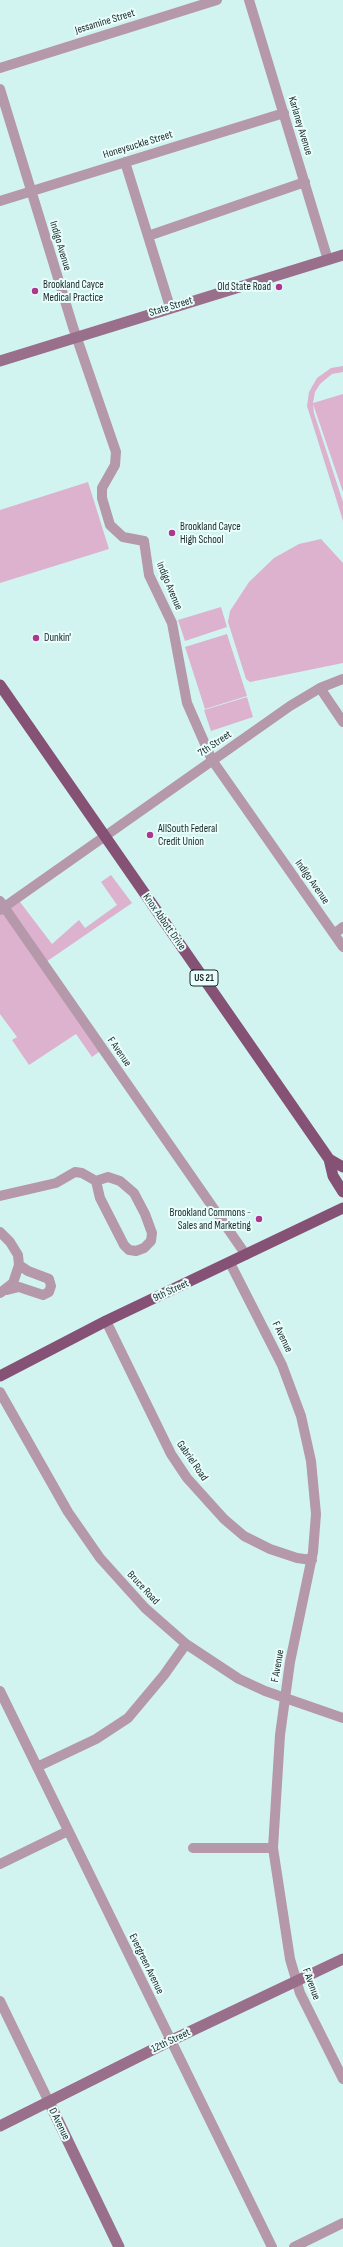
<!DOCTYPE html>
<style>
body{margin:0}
canvas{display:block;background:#d1f4f0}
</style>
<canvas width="343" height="2247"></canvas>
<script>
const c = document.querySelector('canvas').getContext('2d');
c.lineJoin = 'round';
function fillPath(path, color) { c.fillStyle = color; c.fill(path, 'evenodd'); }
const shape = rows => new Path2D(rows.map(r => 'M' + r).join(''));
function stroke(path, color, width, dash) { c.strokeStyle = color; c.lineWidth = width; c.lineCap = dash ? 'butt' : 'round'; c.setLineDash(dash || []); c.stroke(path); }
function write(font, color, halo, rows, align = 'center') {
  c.font = font + ' "Sofia Sans Condensed",sans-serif'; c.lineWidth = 4; c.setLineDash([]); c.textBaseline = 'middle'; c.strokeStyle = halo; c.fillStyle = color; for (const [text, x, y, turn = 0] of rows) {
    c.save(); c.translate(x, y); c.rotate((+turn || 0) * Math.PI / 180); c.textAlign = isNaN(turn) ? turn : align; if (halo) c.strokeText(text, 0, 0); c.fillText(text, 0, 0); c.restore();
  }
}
const green = shape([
 [343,366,343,372,332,374,320,384,315,392,313,403,343,394,343,492,313,404,314,413,343,502,343,521,307,406,309,392,317,378,331,368],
 [88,482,109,549,0,583,0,510],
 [321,539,343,563,343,663,250,682,246,679,228,622,230,611,249,582,274,558,299,544],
 [221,607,227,627,185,641,178,620],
 [227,634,247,696,205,709,185,647],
 [247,697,253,717,211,731,204,710],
 [111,875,132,903,43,964,103,1049,92,1057,76,1034,29,1065,12,1040,17,1037,0,1014,0,910,17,898,52,944,79,920,85,928,117,905,101,882]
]);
const minor = shape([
 [249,0,328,260],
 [0,68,217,0],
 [0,89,73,327,116,452,115,465,102,488,102,498,110,525,123,537,144,541,149,575,172,623,187,703,212,760,343,947],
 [125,162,170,307],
 [0,201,284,113],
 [148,236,305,182],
 [320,688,343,722],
 [0,901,246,1255],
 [0,910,290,706,320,688,343,679],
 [334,934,343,927],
 [0,1196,56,1183,75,1172,82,1173,96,1181,100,1198,124,1245,129,1250,136,1251,144,1248,151,1241,152,1233,145,1214,134,1193,120,1181,108,1177,96,1181],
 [0,1232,10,1242,18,1255,19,1265,13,1283,0,1293],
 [230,1263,282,1365,301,1416,311,1461,316,1514,313,1552,290,1662,280,1735,273,1848,290,1959,300,1993,343,2079],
 [7,1290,19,1287,43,1295,49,1292,51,1286,49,1279,28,1271,19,1265],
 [106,1321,171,1454,187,1478,224,1519,244,1536,270,1549,297,1558,312,1560],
 [0,1392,68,1512,100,1558,145,1608,186,1644,239,1679,265,1691,343,1718],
 [0,1691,272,2247],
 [37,1767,96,1739,128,1718,164,1675,186,1644],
 [193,1848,273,1848],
 [0,1864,68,1831],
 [0,2001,49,2102],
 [294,2247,343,2223]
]);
const secondary = shape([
 [0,361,343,255],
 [49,2102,119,2247],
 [0,2126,170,2041,343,1959]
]);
const primary = shape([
 [0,685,329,1159,333,1176,343,1192],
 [329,1159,343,1167],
 [0,1376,106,1321,343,1208]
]);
const markers = [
 [279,287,4,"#ad378f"],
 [35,291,4,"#ad378f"],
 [172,533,4,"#ad378f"],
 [36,638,4,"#ad378f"],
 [150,835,4,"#ad378f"],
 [259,1219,4,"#ad378f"]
];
const shields = [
 [204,978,28]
];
const shieldNames = [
 ["US 21",204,978]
];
const streetNames = [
 ["Jessamine Street",105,22,-17],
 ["Karlaney Avenue",300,126,73],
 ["Honeysuckle Street",138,145,-17],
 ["Indigo Avenue",60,246,73],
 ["State Street",171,307,-17],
 ["Indigo Avenue",169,586,67],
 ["7th Street",215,744,-34],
 ["Indigo Avenue",312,882,55],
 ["Knox Abbott Drive",164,922,55],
 ["F Avenue",119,1052,55],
 ["9th Street",171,1291,-25],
 ["F Avenue",282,1337,64],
 ["Gabriel Road",192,1461,55],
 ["Bruce Road",143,1588,47],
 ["F Avenue",278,1666,-80],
 ["Evergreen Avenue",146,1964,64],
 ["F Avenue",311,1984,70],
 ["12th Street",171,2041,-26],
 ["D Avenue",59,2124,64]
];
const poiNames = [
 ["Brookland Cayce",43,285],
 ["Medical Practice",43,298],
 ["Old State Road",271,287,"right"],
 ["Brookland Cayce",180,527],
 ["High School",180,540],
 ["Dunkin'",44,638],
 ["AllSouth Federal",158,829],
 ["Credit Union",158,842],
 ["Brookland Commons -",251,1213,"right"],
 ["Sales and Marketing",251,1226,"right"]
];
fillPath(green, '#ddb2ce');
stroke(minor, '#b698ab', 10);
stroke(secondary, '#9a6f8b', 11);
stroke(primary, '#855275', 11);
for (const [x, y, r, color] of markers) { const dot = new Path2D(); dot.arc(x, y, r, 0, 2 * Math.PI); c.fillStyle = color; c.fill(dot); stroke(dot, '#e9fefc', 1.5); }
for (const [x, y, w] of shields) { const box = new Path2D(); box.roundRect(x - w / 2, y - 8, w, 16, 3); c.fillStyle = '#e9fefc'; c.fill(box); stroke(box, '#1a2826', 1); }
write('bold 10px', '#1a2826', null, shieldNames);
write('11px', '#1a2826', '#e9fefc', streetNames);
write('11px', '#1a2826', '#e9fefc', poiNames, 'left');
</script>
